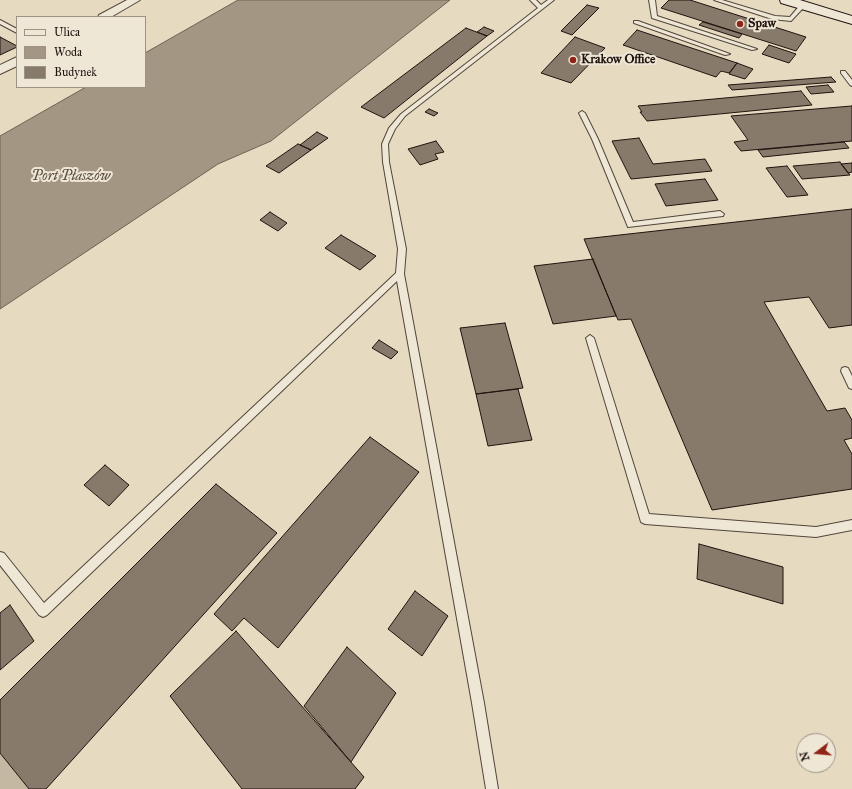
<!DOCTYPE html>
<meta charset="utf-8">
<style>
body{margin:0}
#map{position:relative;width:852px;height:789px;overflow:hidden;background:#e6dac0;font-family:"IM FELL Great Primer",serif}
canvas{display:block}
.legend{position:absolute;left:16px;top:16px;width:130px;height:72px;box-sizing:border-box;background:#efe7d6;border:1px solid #9c9286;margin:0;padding:5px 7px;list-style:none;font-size:12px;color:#20130e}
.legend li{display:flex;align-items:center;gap:8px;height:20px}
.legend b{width:20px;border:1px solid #9c9286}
.north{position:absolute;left:796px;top:733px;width:40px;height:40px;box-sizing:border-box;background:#efe7d6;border:1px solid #9c9286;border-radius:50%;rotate:254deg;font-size:11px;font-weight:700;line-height:16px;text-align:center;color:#20130e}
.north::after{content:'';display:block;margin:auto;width:14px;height:18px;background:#8f2418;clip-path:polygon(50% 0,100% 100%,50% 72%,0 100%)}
</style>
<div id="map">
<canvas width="852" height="789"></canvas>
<ul class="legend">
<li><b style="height:5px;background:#efe7d6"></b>Ulica</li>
<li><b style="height:11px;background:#a39683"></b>Woda</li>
<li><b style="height:11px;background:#877a6b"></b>Budynek</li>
</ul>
<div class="north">N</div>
</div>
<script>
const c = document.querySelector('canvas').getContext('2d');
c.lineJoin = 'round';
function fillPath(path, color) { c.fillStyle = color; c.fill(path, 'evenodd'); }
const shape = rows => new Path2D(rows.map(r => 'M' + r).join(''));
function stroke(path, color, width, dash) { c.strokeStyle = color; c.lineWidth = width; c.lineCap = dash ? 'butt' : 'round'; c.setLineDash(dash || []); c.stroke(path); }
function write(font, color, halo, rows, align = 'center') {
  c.font = font + ' "IM FELL Great Primer",serif'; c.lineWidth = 4; c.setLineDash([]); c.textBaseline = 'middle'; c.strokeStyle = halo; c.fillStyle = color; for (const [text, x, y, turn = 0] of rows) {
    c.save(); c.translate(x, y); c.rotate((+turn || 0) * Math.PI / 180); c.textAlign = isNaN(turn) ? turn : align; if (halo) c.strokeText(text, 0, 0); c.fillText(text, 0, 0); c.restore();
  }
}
const green = shape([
 [0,753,29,789,0,789]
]);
const water = shape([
 [238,0,450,0,271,141,218,164,0,309,0,136,86,87,145,87,145,53,238,0]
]);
const building = shape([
 [669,0,690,0,806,37,796,51,661,8,669,0],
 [587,5,599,8,572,35,561,31,587,5],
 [703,22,742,34,739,38,699,25,703,22],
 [484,27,494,31,487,36,477,32,484,27],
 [466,28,487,36,384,118,361,107,466,28],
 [637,30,737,63,729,73,721,71,716,77,623,45,637,30],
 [0,37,17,46,17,47,0,55,0,37],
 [575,37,605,48,571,83,541,73,575,37],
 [769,45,796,54,789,63,762,54,769,45],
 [737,63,753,69,745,79,729,74,737,63],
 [831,77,836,82,732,90,728,85,831,77],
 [828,85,834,92,811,94,806,87,828,85],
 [801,91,812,105,647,121,640,112,642,112,638,106,801,91],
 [852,106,852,141,741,151,734,142,748,140,731,116,852,106],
 [429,109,438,113,434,116,425,112,429,109],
 [317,132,328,138,311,150,300,145,317,132],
 [639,138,653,164,705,159,712,171,631,179,612,141,639,138],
 [436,141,444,152,435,154,438,159,420,165,408,149,436,141],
 [844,142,849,148,763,157,758,150,844,142],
 [298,144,311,150,279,173,266,166,298,144],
 [840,162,850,175,802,179,793,166,840,162],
 [852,163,852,172,848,173,841,164,852,163],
 [787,166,798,181,808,195,787,197,766,168,787,166],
 [705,179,718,200,666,206,655,184,705,179],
 [852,209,852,325,829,328,809,297,764,302,827,411,845,408,852,420,852,438,844,440,852,454,852,489,712,510,631,319,618,320,584,239,852,209],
 [270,212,287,223,278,231,260,220,270,212],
 [341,235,376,256,360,270,325,248,341,235],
 [593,259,616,316,553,324,534,266,593,259],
 [505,323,523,388,476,394,460,328,505,323],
 [379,340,398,352,391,359,372,348,379,340],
 [518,389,532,440,488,446,476,394,518,389],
 [370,437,419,472,278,648,244,618,232,631,214,614,370,437],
 [105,465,129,485,109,506,84,485,105,465],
 [216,484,277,533,46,789,29,789,0,753,0,700,216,484],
 [699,544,783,567,783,604,697,579,699,544],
 [415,591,448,616,422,656,388,629,415,591],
 [10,605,34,641,0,670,0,613,10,605],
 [236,631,364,777,355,789,242,789,170,696,236,631],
 [347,647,396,693,351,762,304,706,347,647]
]);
const lane = shape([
 [530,0,536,0,541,5,548,0,554,0,405,116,395,129,388,144,389,162,406,249,404,274,484,703,498,789,486,789,472,703,397,281,47,615,43,617,39,615,0,565,0,552,4,553,44,603,396,273,398,249,383,162,382,144,389,128,401,114,538,8,530,0],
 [649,0,655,0,657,16,757,49,752,50,652,18,649,0],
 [714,0,722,0,775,16,790,17,801,4,806,5,791,21,772,19,714,0],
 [0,20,17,29,17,33,0,24,0,20],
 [634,21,638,21,730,54,725,55,634,23,634,21],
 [841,71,845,71,852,80,852,86,850,85,841,73,841,71],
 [582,111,585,113,598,139,633,222,720,211,724,214,723,216,628,227,592,139,579,113,582,111],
 [590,335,594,338,649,514,816,527,852,520,852,530,816,537,645,524,641,522,586,338,590,335],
 [845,367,848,368,852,376,852,389,849,388,841,371,842,368,845,367]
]);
const street = shape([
 [127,0,140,0,111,17,98,17,99,15,127,0],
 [17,57,17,66,0,74,0,65,17,57]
]);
const secondary = shape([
 [780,0,800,0,852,16,852,24,781,3,780,0]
]);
const markers = [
 [740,24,4,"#8f2418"],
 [573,60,4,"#8f2418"]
];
const farPoinames = [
 ["Spaw",748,24],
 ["Krakow Office",581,60]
];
const farWaternames = [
 ["Port Płaszów",71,177]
];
fillPath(green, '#c4b8a2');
fillPath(water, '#a39683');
stroke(water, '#6f6254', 1);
fillPath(building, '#877a6b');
stroke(building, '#20130e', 1);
stroke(lane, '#52453a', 2);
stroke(street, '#52453a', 2);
stroke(secondary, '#20130e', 2);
fillPath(lane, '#efe7d6');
fillPath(street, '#efe7d6');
fillPath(secondary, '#efe7d6');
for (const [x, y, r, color] of markers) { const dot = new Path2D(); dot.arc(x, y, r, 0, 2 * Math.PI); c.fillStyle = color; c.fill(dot); stroke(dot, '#efe7d6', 1.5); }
write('bold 13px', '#20130e', '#efe7d6', farPoinames, 'left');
write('italic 14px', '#5b4e43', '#efe7d6', farWaternames);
</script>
